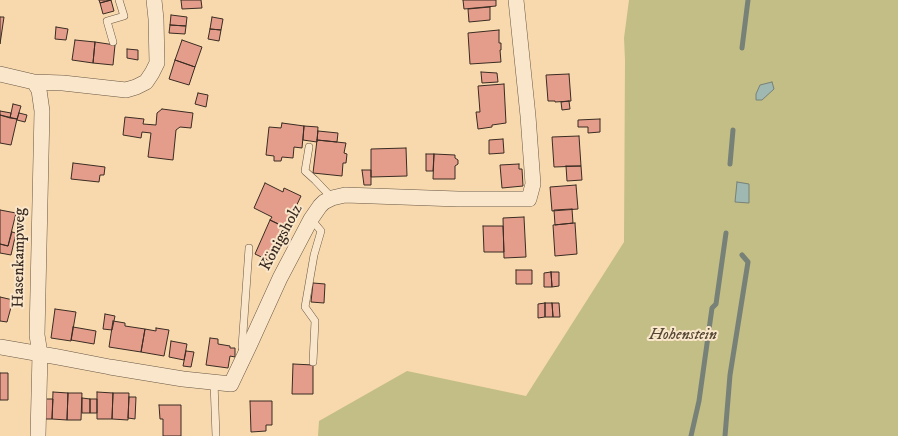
<!DOCTYPE html>
<meta charset="utf-8">
<style>
body{margin:0}
canvas{display:block;background:#f7d9ad}
</style>
<canvas width="898" height="436"></canvas>
<script>
const c = document.querySelector('canvas').getContext('2d');
c.lineJoin = 'round';
function fillPath(path, color) { c.fillStyle = color; c.fill(path, 'evenodd'); }
const shape = rows => new Path2D(rows.map(r => 'M' + r).join(''));
function stroke(path, color, width, dash) { c.strokeStyle = color; c.lineWidth = width; c.lineCap = dash ? 'butt' : 'round'; c.setLineDash(dash || []); c.stroke(path); }
function write(font, color, halo, rows, align = 'center') {
  c.font = font + ' "IM FELL DW Pica",serif'; c.lineWidth = 4; c.setLineDash([]); c.textBaseline = 'middle'; c.strokeStyle = halo; c.fillStyle = color; for (const [text, x, y, turn = 0] of rows) {
    c.save(); c.translate(x, y); c.rotate((+turn || 0) * Math.PI / 180); c.textAlign = isNaN(turn) ? turn : align; if (halo) c.strokeText(text, 0, 0); c.fillText(text, 0, 0); c.restore();
  }
}
const green = shape([
 [629,0,898,0,898,436,318,436,319,421,407,371,526,396,624,242,625,60,624,38]
]);
const water = shape([
 [772,82,774,89,762,100,756,100,756,94,760,85,772,82],
 [737,182,749,184,749,203,735,202,737,182]
]);
const stream = shape([
 [742,48,748,0],
 [730,164,733,130],
 [691,436,699,401,712,308,716,304,726,233],
 [725,436,730,375,748,262,742,255]
]);
const building = shape([
 [99,0,111,0,100,3,99,0],
 [111,0,114,11,103,14,100,3,111,0],
 [181,0,201,0,202,8,182,9,181,0],
 [463,0,496,0,496,6,464,9,463,0],
 [490,7,490,20,469,22,468,9,490,7],
 [171,15,187,17,186,26,170,25,171,15],
 [0,17,4,17,0,44,0,17],
 [212,17,223,19,221,30,210,29,212,17],
 [170,25,186,26,185,34,169,33,170,25],
 [56,27,68,29,66,40,55,39,56,27],
 [210,29,221,30,219,41,208,39,210,29],
 [499,30,499,43,501,43,501,50,500,50,501,62,470,64,468,33,499,30],
 [75,40,95,42,93,63,72,60,75,40],
 [182,40,202,47,195,67,175,60,182,40],
 [95,42,115,45,113,65,93,63,95,42],
 [127,49,138,50,138,60,127,58,127,49],
 [175,60,195,67,189,85,169,79,175,60],
 [481,72,497,73,498,82,482,83,481,72],
 [569,74,571,101,555,102,555,101,548,101,546,75,569,74],
 [504,84,506,123,492,125,492,127,478,129,476,112,480,112,478,86,504,84],
 [198,93,208,95,206,107,195,104,198,93],
 [569,101,570,109,562,110,561,102,569,101],
 [13,104,21,106,17,119,10,118,13,104],
 [162,109,193,113,191,128,180,127,176,130,173,160,148,157,151,133,142,132,141,138,123,135,125,117,144,119,143,124,156,125,157,113,162,109],
 [0,111,11,113,10,118,0,115,0,111],
 [19,113,27,115,25,122,17,120,19,113],
 [0,115,17,119,11,145,0,143,0,115],
 [600,119,600,132,588,133,588,127,578,127,578,120,600,119],
 [282,123,304,126,302,148,294,147,293,158,282,157,281,161,274,161,274,156,266,155,269,127,281,128,282,123],
 [304,126,318,127,317,142,303,140,304,126],
 [318,131,338,133,337,142,317,140,318,131],
 [579,136,581,166,554,167,552,137,579,136],
 [503,139,504,153,489,154,489,140,503,139],
 [317,140,346,143,344,153,347,154,346,163,343,163,342,176,313,173,317,140],
 [406,148,407,176,371,177,371,149,406,148],
 [426,154,434,154,433,171,426,171,426,154],
 [434,154,455,155,455,158,458,160,458,164,455,166,455,179,433,179,434,154],
 [73,163,105,167,104,175,100,175,99,182,71,179,73,163],
 [519,164,519,169,522,169,523,186,502,188,500,165,519,164],
 [566,166,581,166,582,180,567,181,566,166],
 [362,170,371,170,371,185,364,185,362,170],
 [265,183,283,192,284,188,301,196,286,228,270,220,272,217,254,208,265,183],
 [576,185,578,209,552,211,550,187,576,185],
 [572,209,573,223,555,225,554,210,572,209],
 [0,210,16,213,8,246,0,244,0,210],
 [524,217,526,257,504,258,503,218,524,217],
 [270,220,287,228,272,262,255,254,270,220],
 [575,223,577,254,555,256,553,225,575,223],
 [483,226,503,226,504,252,484,252,483,226],
 [12,232,16,233,11,255,0,253,0,244,8,246,12,232],
 [516,270,532,270,532,284,516,284,516,270],
 [551,272,552,287,544,287,544,273,551,272],
 [551,272,559,272,559,286,552,287,551,272],
 [313,283,325,284,324,303,311,302,313,283],
 [0,297,13,300,7,322,0,321,0,297],
 [545,303,545,317,538,318,538,304,545,303],
 [545,303,552,303,553,317,545,317,545,303],
 [552,303,559,303,560,317,553,317,552,303],
 [55,309,76,312,71,341,51,338,55,309],
 [105,314,115,316,112,330,103,329,105,314],
 [113,321,125,323,125,326,145,329,141,352,109,347,113,321],
 [73,327,96,331,94,344,71,340,73,327],
 [156,328,169,330,164,356,141,352,145,329,156,331,156,328],
 [210,338,218,339,218,344,230,346,230,348,235,348,235,357,230,356,228,368,206,365,210,338],
 [171,341,187,344,184,360,169,357,171,341],
 [186,351,194,352,191,367,183,366,186,351],
 [293,364,313,365,313,394,292,394,293,364],
 [0,373,8,373,8,400,0,400,0,373],
 [53,392,68,393,67,420,52,419,53,392],
 [97,392,113,393,112,419,97,419,97,392],
 [68,393,82,393,81,420,67,420,68,393],
 [113,393,129,393,128,420,112,419,113,393],
 [129,397,136,397,135,419,128,418,129,397],
 [82,398,90,399,90,413,82,413,82,398],
 [45,399,53,399,52,419,45,419,45,399],
 [90,399,97,399,97,413,90,413,90,399],
 [250,401,272,401,272,425,266,425,266,431,251,432,250,401],
 [159,405,181,405,181,436,163,436,163,419,160,419,159,405]
]);
const lane = shape([
 [113,42,107,21,124,16,119,0],
 [309,147,305,171,315,180,332,198],
 [311,219,321,231,314,255,305,307,315,321,313,362],
 [243,351,242,347,249,248],
 [214,382,216,436]
]);
const street = shape([
 [0,74,34,82,63,83,126,90,136,87,146,82,152,73,157,63,156,19,154,0],
 [34,82,39,90,42,111,37,335,40,354,38,436],
 [0,347,58,357,110,367,183,379,231,384,250,344,280,278,311,219,320,206,324,202,332,198,345,195,458,199,529,199,533,184,528,116,516,0]
]);
const streetNames = [
 ["Königsholz",282,238,-62],
 ["Hasenkampweg",20,258,-89]
];
const parkNames = [
 ["Hohenstein",683,336]
];
fillPath(green, '#c3be85');
fillPath(water, '#9fb9b2');
stroke(water, '#778178', 1);
stroke(stream, '#778178', 5);
fillPath(building, '#e49c8b');
stroke(building, '#3a2c22', 1);
stroke(lane, '#695745', 8);
stroke(street, '#695745', 16);
stroke(lane, '#fae6ca', 7);
stroke(street, '#fae6ca', 15);
write('16px', '#3a2c22', '#fae6ca', streetNames);
write('italic 16px', '#554936', '#fae6ca', parkNames);
</script>
